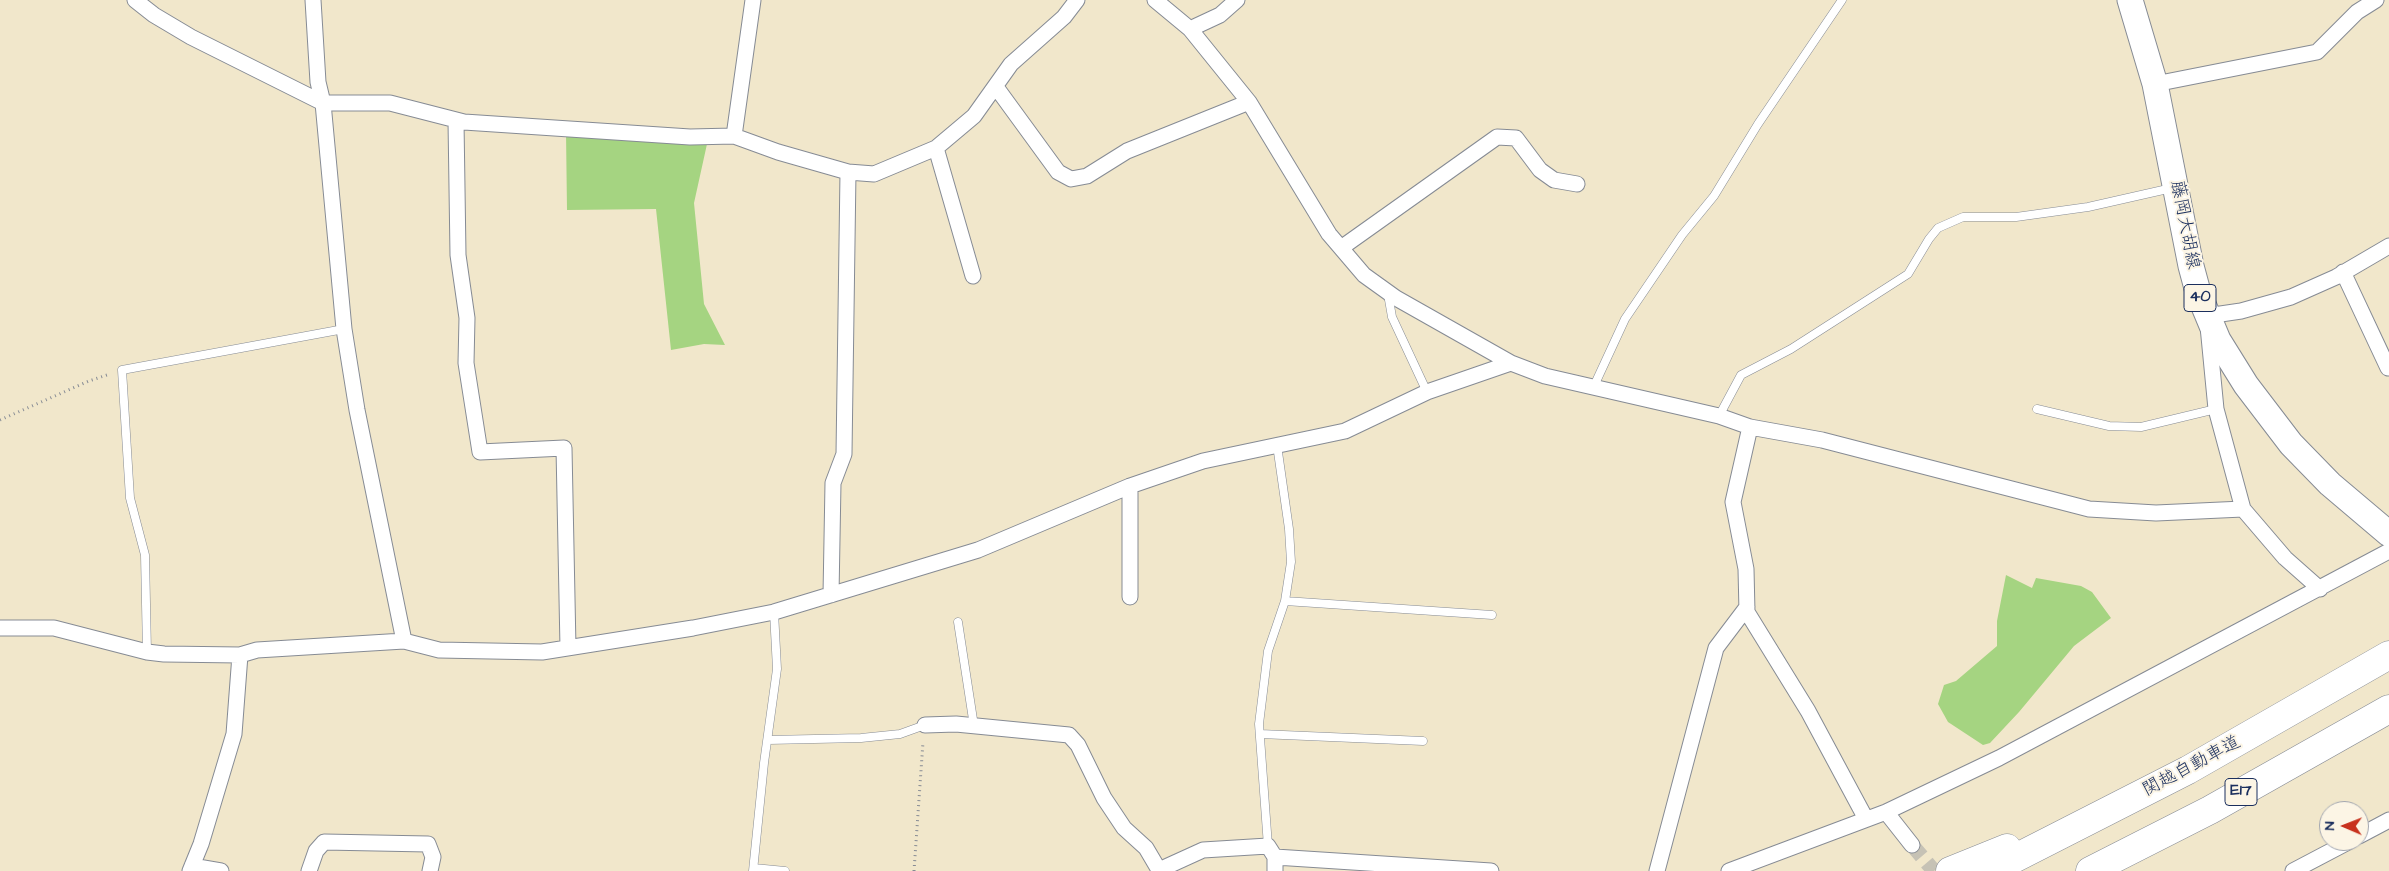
<!DOCTYPE html>
<meta charset="utf-8">
<style>
body{margin:0}
#map{position:relative;width:2389px;height:871px;overflow:hidden;background:#f1e7cb;font-family:"Architects Daughter",sans-serif}
canvas{display:block}
.north{position:absolute;left:2319px;top:801px;width:50px;height:50px;box-sizing:border-box;background:#fcf5e5;border:1px solid #a2a6af;border-radius:50%;rotate:271deg;font-size:14px;font-weight:700;line-height:20px;text-align:center;color:#1b2f5e}
.north::after{content:'';display:block;margin:auto;width:18px;height:22px;background:#c8321e;clip-path:polygon(50% 0,100% 100%,50% 72%,0 100%)}
</style>
<div id="map">
<canvas width="2389" height="871"></canvas>
<div class="north">N</div>
</div>
<script>
const c = document.querySelector('canvas').getContext('2d');
c.lineJoin = 'round';
function fillPath(path, color) { c.fillStyle = color; c.fill(path, 'evenodd'); }
const shape = rows => new Path2D(rows.map(r => 'M' + r).join(''));
function stroke(path, color, width, dash) { c.strokeStyle = color; c.lineWidth = width; c.lineCap = dash ? 'butt' : 'round'; c.setLineDash(dash || []); c.stroke(path); }
function write(font, color, halo, rows, align = 'center') {
  c.font = font + ' "Architects Daughter","Klee One",sans-serif'; c.lineWidth = 4; c.setLineDash([]); c.textBaseline = 'middle'; c.strokeStyle = halo; c.fillStyle = color; for (const [text, x, y, turn = 0] of rows) {
    c.save(); c.translate(x, y); c.rotate((+turn || 0) * Math.PI / 180); c.textAlign = isNaN(turn) ? turn : align; if (halo) c.strokeText(text, 0, 0); c.fillText(text, 0, 0); c.restore();
  }
}
const green = shape([
 [566,132,707,144,694,203,704,304,725,345,704,344,671,350,656,209,567,210],
 [2006,575,2032,588,2036,578,2081,586,2092,592,2111,618,2074,646,2019,712,1990,743,1983,745,1948,722,1938,704,1944,685,1956,681,1997,646,1997,621]
]);
const minorTunnel = shape([
 [1912,845,1934,871]
]);
const path = shape([
 [0,420,89,381,110,374],
 [914,871,923,742]
]);
const service = shape([
 [1388,294,1392,317,1427,392],
 [1594,386,1625,319,1682,235,1714,196,1758,124,1842,0],
 [2037,409,2109,426,2141,427,2216,409],
 [1719,416,1741,375,1791,349,1908,274,1929,239,1938,228,1963,217,2016,217,2088,207,2172,188],
 [1285,601,1492,615],
 [958,622,974,726],
 [147,652,145,555,130,498,122,370,344,329],
 [1260,734,1423,741],
 [768,740,861,738,900,734,925,725],
 [1268,846,1259,724,1268,651,1285,601,1291,562,1289,529,1277,445],
 [754,868,785,871],
 [753,871,764,763,777,669,774,612]
]);
const minor = shape([
 [135,0,154,15,191,37,323,103,390,103,464,122,690,137,734,136,778,152,848,172,874,174,936,148,974,116,1011,64,1064,17,1077,0],
 [313,0,318,82,323,103,344,329,357,410,404,641],
 [1155,0,1190,29,1249,102,1329,234,1364,275,1396,298,1511,363,1545,376,1719,416,1750,427,1822,440,2089,509,2156,513,2243,509,2216,409,2207,316,2241,311,2291,297,2336,277,2389,246],
 [1190,29,1220,15,1237,0],
 [2155,84,2317,52,2357,12,2376,0],
 [996,87,1058,172,1071,179,1087,176,1127,151,1249,102],
 [456,121,458,255,467,318,466,363,480,452,564,448,568,648],
 [734,136,753,0],
 [936,148,973,276],
 [1341,248,1497,137,1516,138,1540,170,1554,180,1577,184],
 [2343,272,2388,368],
 [1750,427,1733,502,1746,569,1747,612,1808,711,1866,819],
 [1130,486,1130,597],
 [2243,509,2285,558,2320,589],
 [831,595,833,483,844,454,848,172],
 [0,628,54,628,147,652,164,654,240,655,257,650,404,641,439,650,542,652,693,628,774,612,978,550,1130,486,1203,461,1345,431,1427,392,1511,363],
 [925,725,956,724,1069,735,1078,745,1104,798,1124,828,1146,848,1159,870,1203,850,1268,846,1275,857,1275,871],
 [1886,812,1912,845],
 [2359,836,2389,820],
 [1275,857,1491,871],
 [192,866,221,871],
 [190,871,201,844,234,734,240,655],
 [309,871,316,851,324,842,428,844,433,857,430,871],
 [1657,871,1716,648,1747,607],
 [1729,871,1886,812,1999,758,2389,551],
 [2293,871,2350,841]
]);
const primary = shape([
 [2130,0,2155,84,2191,266,2198,292,2218,340,2246,385,2291,444,2330,484,2389,534]
]);
const motorway = shape([
 [1950,871,2007,848],
 [1990,871,2188,770,2389,655],
 [2090,871,2210,810,2389,709]
]);
const shields = [
 [2200,298,32],
 [2241,792,32]
];
const shieldNames = [
 ["40",2200,298],
 ["E17",2241,792]
];
const streetNames = [
 ["藤岡大胡線",2184,225,79],
 ["関越自動車道",2192,767,-28]
];
fillPath(green, '#a5d481');
stroke(minorTunnel, '#c6c2b5', 15, [15, 8]);
stroke(service, '#868b94', 9);
stroke(minor, '#868b94', 17);
stroke(primary, '#868b94', 27);
stroke(motorway, '#868b94', 29);
stroke(path, '#868b94', 3, [1, 4]);
stroke(service, '#fff', 8);
stroke(minor, '#fff', 15);
stroke(primary, '#fff', 25);
stroke(motorway, '#fff', 28);
for (const [x, y, w] of shields) { const box = new Path2D(); box.roundRect(x - w / 2, y - 13.5, w, 27, 4); c.fillStyle = '#fcf5e5'; c.fill(box); stroke(box, '#1b2f5e', 1); }
write('bold 16px', '#1b2f5e', null, shieldNames);
write('18px', '#1b2f5e', '#fcf5e5', streetNames);
</script>
